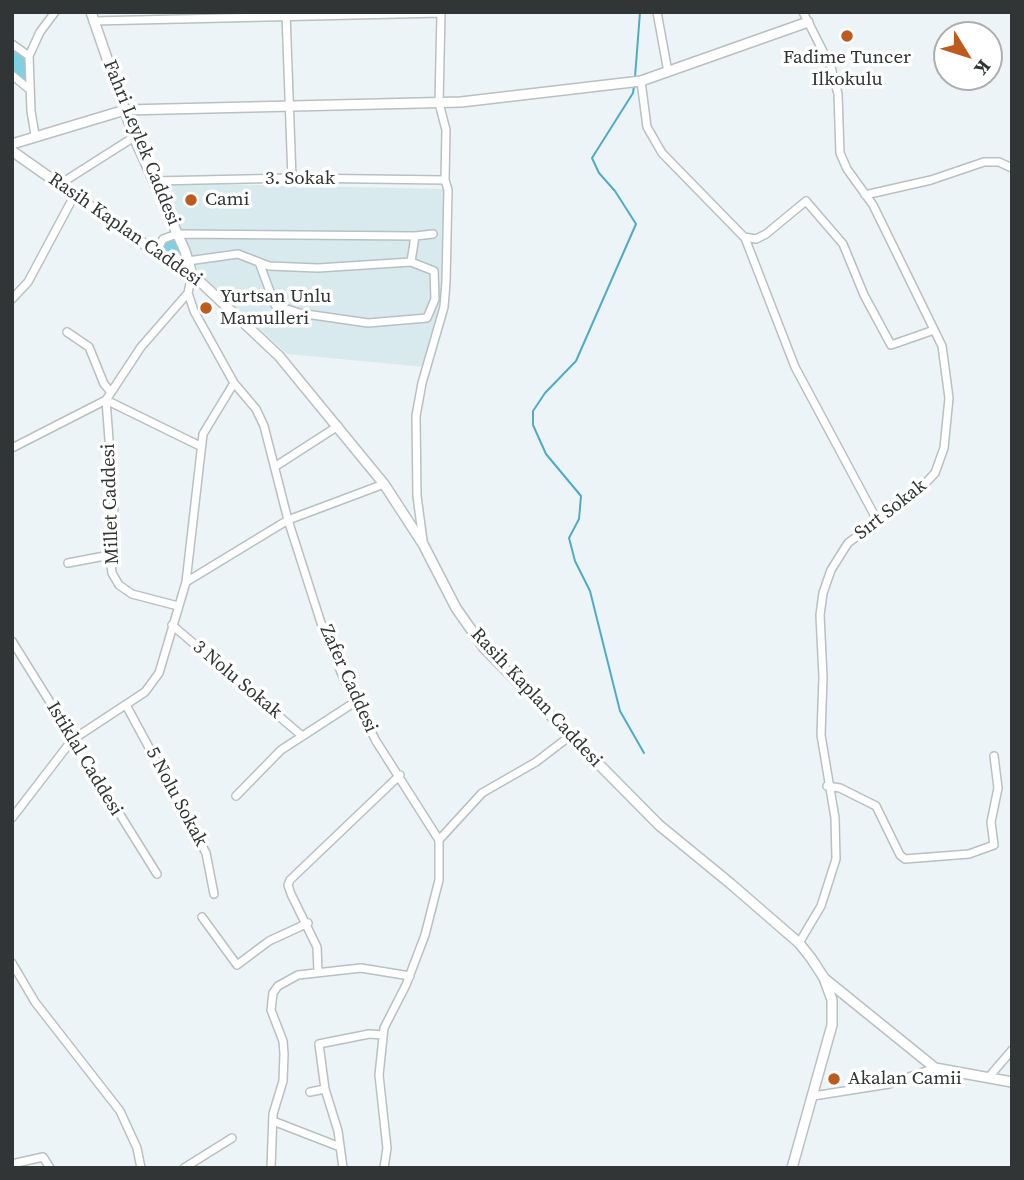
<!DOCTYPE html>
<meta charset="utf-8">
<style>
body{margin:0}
#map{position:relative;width:1024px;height:1180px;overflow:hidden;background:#ecf4f7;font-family:"Source Serif 4",serif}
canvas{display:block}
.frame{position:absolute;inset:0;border:14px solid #323536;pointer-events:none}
.north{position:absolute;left:933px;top:21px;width:70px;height:70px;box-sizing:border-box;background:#fff;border:2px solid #adaeaf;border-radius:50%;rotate:128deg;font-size:19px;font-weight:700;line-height:28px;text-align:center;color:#323536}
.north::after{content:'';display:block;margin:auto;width:24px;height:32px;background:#bd5b1e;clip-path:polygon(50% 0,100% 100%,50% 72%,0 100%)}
</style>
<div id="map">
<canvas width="1024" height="1180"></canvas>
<div class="frame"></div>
<div class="north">K</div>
</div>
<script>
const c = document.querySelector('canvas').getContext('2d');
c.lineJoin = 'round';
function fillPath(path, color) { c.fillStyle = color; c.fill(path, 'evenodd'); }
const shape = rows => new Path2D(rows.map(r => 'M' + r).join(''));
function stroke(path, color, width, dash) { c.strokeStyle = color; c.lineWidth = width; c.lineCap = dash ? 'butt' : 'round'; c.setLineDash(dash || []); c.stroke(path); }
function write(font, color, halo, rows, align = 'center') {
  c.font = font + ' "Source Serif 4",serif'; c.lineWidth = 7; c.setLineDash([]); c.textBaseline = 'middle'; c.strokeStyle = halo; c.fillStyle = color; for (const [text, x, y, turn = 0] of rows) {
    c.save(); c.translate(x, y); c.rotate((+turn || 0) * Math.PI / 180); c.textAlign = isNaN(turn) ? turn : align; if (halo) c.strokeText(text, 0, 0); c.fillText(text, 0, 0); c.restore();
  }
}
const built = shape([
 [159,183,444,189,440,307,424,367,287,354,200,274]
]);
const green = shape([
 [12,51,25,54,25,82,12,73],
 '162 249a9 9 0 1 1 18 0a9 9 0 1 1-18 0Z'
]);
const stream = shape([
 [635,77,640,12],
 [634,86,633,93,592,158,599,173,615,191,636,224,576,361,545,393,533,411,533,425,546,454,581,496,579,519,569,538,575,561,590,591,620,711,644,753]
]);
const minor = shape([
 [657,12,668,72],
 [286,14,292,178],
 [93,21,441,13],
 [12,44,29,56],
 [12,75,29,89],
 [641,81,647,127,662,153,744,237,756,239,766,234,806,201,843,244,864,295,891,345,934,330],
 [35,135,31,111,29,56,40,32,55,12],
 [154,181,292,178,445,180],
 [60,184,134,137],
 [865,195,931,180,984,162,999,162,1012,168],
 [415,236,433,234],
 [745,238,795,367,877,520],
 [156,252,163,239,177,234,415,236,411,262,318,268,269,266,238,254,173,263],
 [259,262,275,305,299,313,368,323,427,318,435,299,434,271,411,262],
 [192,274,188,293,194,311,234,383,256,409,264,426,288,520,322,626,343,677,376,741,439,840,439,880,425,935,406,985,384,1028,379,1075,387,1148,384,1168],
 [12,299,28,282,74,196],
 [67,332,89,347,104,384,111,392],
 [106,400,114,506,110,555,112,573,119,585,132,594,178,606],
 [106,400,200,446],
 [12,448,106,400,141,347,188,293],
 [276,466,338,426],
 [423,541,417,496,416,416,422,383,444,307,446,282,448,190,445,180,446,130,439,103,441,12],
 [68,563,110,555],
 [186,582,288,520,384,484],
 [172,625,301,735],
 [12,641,157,874],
 [126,705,206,853,214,894],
 [827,786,840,788,876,806,900,855,905,859,969,854,994,845,991,822,998,788,994,756],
 [236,796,281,750,355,702],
 [12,818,72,740,145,692,159,673,186,582,203,434,234,383],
 [439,840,482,793,536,762,570,736],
 [202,917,237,965,269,941,308,923],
 [799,943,821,906,836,859,835,818,821,735,823,677,820,615,823,593,831,570,848,543,919,490,935,473,944,448,949,398,942,346,873,205,847,169,840,153,838,94,831,67,803,12],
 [12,963,35,1002,120,1111,137,1148,141,1168],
 [318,972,317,947,291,894,288,885,290,880,400,775],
 [988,1078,1012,1050],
 [325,1089,319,1044,369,1034,383,1035],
 [310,1092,325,1089,338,1131,343,1168],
 [813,1096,889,1084,935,1068],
 [273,1121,340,1147],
 [12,1164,43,1157,50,1168],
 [184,1168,232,1138],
 [271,1168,273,1114,283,1081,284,1054,283,1041,271,1010,273,993,278,986,298,975,361,968,410,976]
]);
const tertiary = shape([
 [91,12,134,137,185,251,192,274],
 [12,144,125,110,461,102,641,81,808,22],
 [12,151,164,258,192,274,279,356,384,484,423,544,456,608,484,648,659,825,731,884,799,943,811,958,824,978,832,1000,832,1025,792,1168],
 [825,979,935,1068,1012,1082]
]);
const markers = [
 [847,36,7,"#bd5b1e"],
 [191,200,7,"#bd5b1e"],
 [206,308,7,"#bd5b1e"],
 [834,1079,7,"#bd5b1e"]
];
const poiNames = [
 ["Fadime Tuncer",847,58,"center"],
 ["Ilkokulu",847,80,"center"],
 ["Cami",205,200],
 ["Yurtsan Unlu",220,297],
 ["Mamulleri",220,319],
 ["Akalan Camii",848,1079]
];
const streetNames = [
 ["Fahri Leylek Caddesi",141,143,68],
 ["3. Sokak",300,179],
 ["Rasih Kaplan Caddesi",125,230,35],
 ["Millet Caddesi",111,504,-92],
 ["Sırt Sokak",891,510,-38],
 ["Zafer Caddesi",348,679,66],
 ["3 Nolu Sokak",237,680,40],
 ["Rasih Kaplan Caddesi",536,698,47],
 ["Istiklal Caddesi",84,759,59],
 ["5 Nolu Sokak",176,797,62]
];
fillPath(built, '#d9eaef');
fillPath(green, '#7fd0e5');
stroke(stream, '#50acc2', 2);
stroke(minor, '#b8c0c2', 10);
stroke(tertiary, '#b8c0c2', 12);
stroke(minor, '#fff', 7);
stroke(tertiary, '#fff', 9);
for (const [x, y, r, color] of markers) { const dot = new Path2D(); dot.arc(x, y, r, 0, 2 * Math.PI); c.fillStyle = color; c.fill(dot); stroke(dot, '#fff', 2.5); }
write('19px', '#323536', '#fff', poiNames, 'left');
write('19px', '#323536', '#fff', streetNames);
</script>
